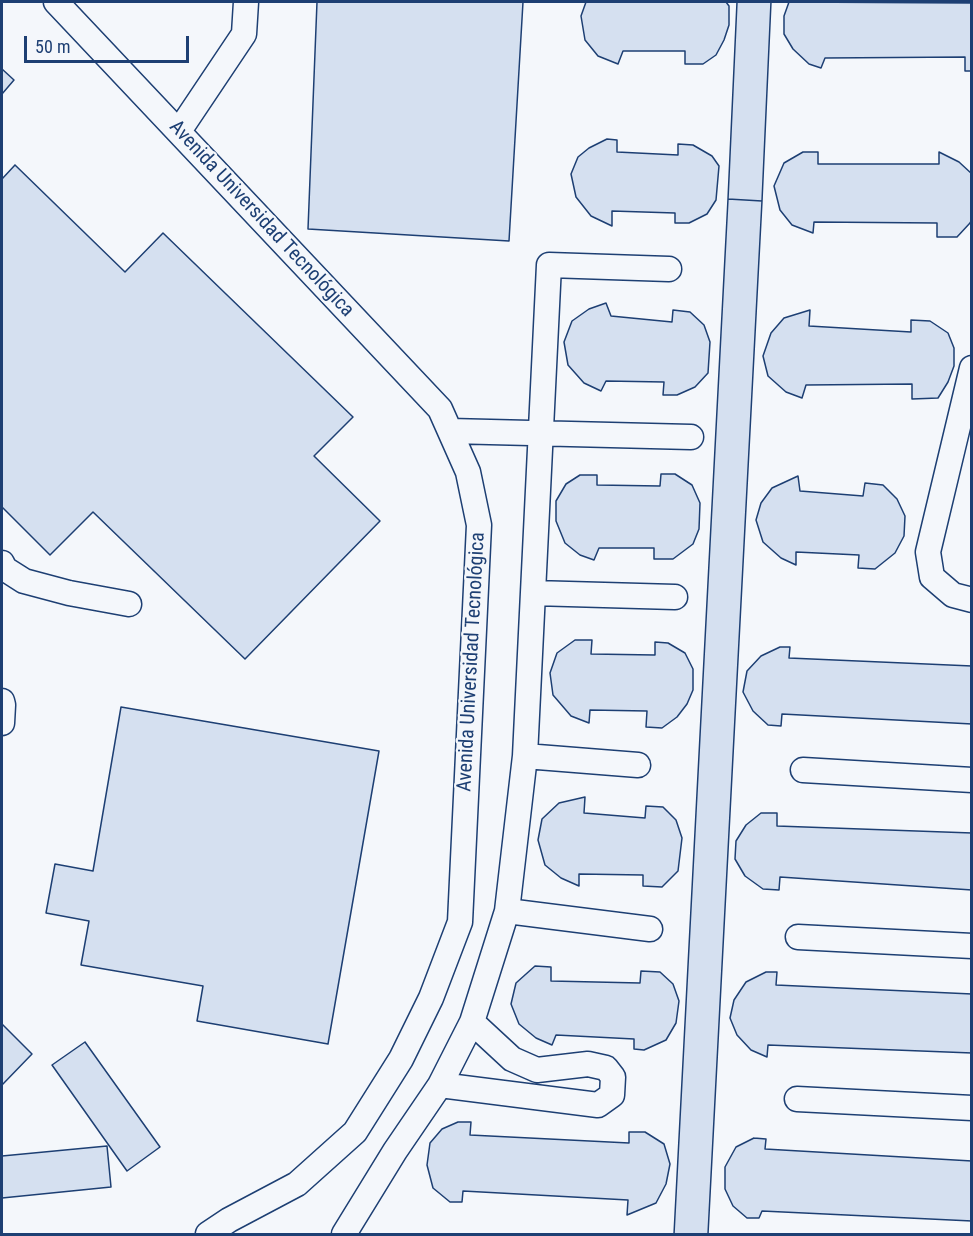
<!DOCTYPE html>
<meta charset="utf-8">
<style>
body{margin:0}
#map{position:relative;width:973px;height:1236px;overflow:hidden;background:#f4f7fb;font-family:"Roboto Condensed",sans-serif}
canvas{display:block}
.frame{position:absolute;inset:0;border:3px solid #1d3f73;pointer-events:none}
.scale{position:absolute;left:24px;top:36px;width:165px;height:27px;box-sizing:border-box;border:3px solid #1d3f73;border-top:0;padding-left:8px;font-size:18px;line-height:21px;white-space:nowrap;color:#1d3f73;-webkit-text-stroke:4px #f4f7fb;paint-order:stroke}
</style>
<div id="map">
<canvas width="973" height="1236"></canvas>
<div class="frame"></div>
<div class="scale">50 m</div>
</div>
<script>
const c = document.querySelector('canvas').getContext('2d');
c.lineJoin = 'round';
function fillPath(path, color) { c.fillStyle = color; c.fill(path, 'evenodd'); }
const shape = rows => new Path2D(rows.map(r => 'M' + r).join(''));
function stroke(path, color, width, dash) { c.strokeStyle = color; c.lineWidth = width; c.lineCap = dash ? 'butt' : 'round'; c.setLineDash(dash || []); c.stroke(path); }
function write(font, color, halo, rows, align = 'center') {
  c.font = font + ' "Roboto Condensed",sans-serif'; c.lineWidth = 4.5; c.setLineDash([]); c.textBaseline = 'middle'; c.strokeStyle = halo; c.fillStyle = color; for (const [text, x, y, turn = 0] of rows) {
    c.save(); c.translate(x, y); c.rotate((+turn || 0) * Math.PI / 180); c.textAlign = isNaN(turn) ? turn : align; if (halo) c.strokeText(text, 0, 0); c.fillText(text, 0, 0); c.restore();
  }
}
const building = shape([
 [317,2,523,2,509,241,308,229,317,2],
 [586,2,726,2,729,6,729,25,724,40,716,55,703,64,685,64,685,51,623,51,618,64,598,56,585,40,581,16,586,2],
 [737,2,771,2,762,201,728,199,737,2],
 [789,2,970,3,970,2,972,2,972,71,965,71,965,57,825,58,821,68,809,64,793,49,784,34,784,16,789,2],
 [2,69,14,80,2,94,2,69],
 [607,139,617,140,617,152,678,155,678,144,693,145,712,156,719,166,716,200,707,214,689,223,675,223,675,213,612,211,612,226,591,216,576,197,571,174,578,157,589,148,607,139],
 [803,152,818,152,818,164,939,164,939,152,959,162,972,174,972,219,970,223,957,237,937,237,937,223,814,222,813,233,792,225,780,210,774,186,784,163,803,152],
 [15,165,125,272,163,233,353,417,314,456,380,521,245,659,93,512,50,555,2,507,2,179,15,165],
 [728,199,762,201,708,1234,674,1234,728,199],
 [606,303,611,316,672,322,673,310,690,312,704,325,710,342,708,373,695,387,677,395,663,395,664,382,606,381,601,391,584,383,568,365,564,342,572,321,589,309,606,303],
 [810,310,809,326,911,332,911,320,930,321,948,333,954,348,954,366,948,382,938,398,912,399,912,384,806,385,802,398,786,392,768,376,763,356,771,333,784,318,810,310],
 [661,474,675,474,692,485,700,503,699,529,693,544,673,559,654,559,654,548,599,548,594,560,580,555,565,543,556,521,556,501,566,484,580,475,597,475,597,485,660,486,661,474],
 [798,476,800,491,863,496,865,483,883,485,897,499,905,516,904,536,895,553,875,569,858,568,859,555,796,552,796,565,781,558,763,542,756,520,761,503,772,488,798,476],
 [575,640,592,640,591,654,655,655,655,642,668,643,685,653,693,669,693,690,687,704,677,717,662,728,646,727,647,711,590,710,589,723,571,716,553,695,550,673,557,653,575,640],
 [780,647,790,647,789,658,972,666,972,724,782,714,781,726,768,725,753,711,743,692,747,671,761,656,780,647],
 [121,707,379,751,328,1044,197,1021,203,986,81,965,89,921,46,913,55,864,93,871,121,707],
 [585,797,584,813,645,818,646,806,663,807,676,820,682,838,678,871,662,887,643,886,643,875,579,874,579,886,561,878,545,865,538,840,542,819,559,803,585,797],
 [761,813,777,813,777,826,972,833,972,890,780,877,779,890,763,889,745,876,735,859,736,841,746,825,761,813],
 [535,966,551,967,551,981,640,983,641,971,660,972,673,984,679,1001,676,1023,666,1040,644,1050,634,1049,634,1039,556,1035,552,1045,536,1038,519,1024,511,1004,516,983,535,966],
 [766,972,777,972,776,985,972,994,972,1053,768,1045,767,1057,751,1050,737,1035,730,1018,734,1000,746,982,766,972],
 [2,1024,32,1054,2,1085,2,1024],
 [85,1042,160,1147,127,1171,52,1065,85,1042],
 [458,1122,471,1122,470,1135,629,1143,629,1132,645,1132,664,1144,670,1164,666,1184,656,1203,627,1215,628,1200,463,1191,462,1202,450,1202,433,1188,427,1165,430,1143,442,1129,458,1122],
 [754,1138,766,1139,765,1149,972,1161,972,1221,762,1211,759,1218,747,1218,733,1206,725,1189,725,1167,736,1147,754,1138],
 [107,1146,111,1187,2,1198,2,1156,107,1146]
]);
const minor = shape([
 [56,2,440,409,468,472,479,525,460,922,431,998,401,1059,355,1132,297,1184,229,1220,208,1234],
 [179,131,244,34,246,2],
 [972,368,928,552,932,577,953,595,972,600],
 [450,431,691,437],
 [2,563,5,569,24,581,69,593,129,604],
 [533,593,675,597],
 [2,701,3,705,2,723],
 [525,756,638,765],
 [803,770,972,780],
 [507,911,650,929],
 [798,937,972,946],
 [440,1085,598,1105,612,1095,613,1077,606,1068,588,1064,537,1070,512,1059,472,1022],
 [797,1099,972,1108],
 [344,1234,395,1151,440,1085,472,1022,507,911,525,756,549,265,669,269]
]);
const streetNames = [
 ["Avenida Universidad Tecnológica",261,219,47],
 ["Avenida Universidad Tecnológica",472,662,-87]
];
fillPath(building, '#d5e0f0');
stroke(building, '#1d3f73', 1.5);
stroke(minor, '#1d3f73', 27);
stroke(minor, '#f4f7fb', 24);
write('20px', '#1d3f73', '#f4f7fb', streetNames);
</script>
